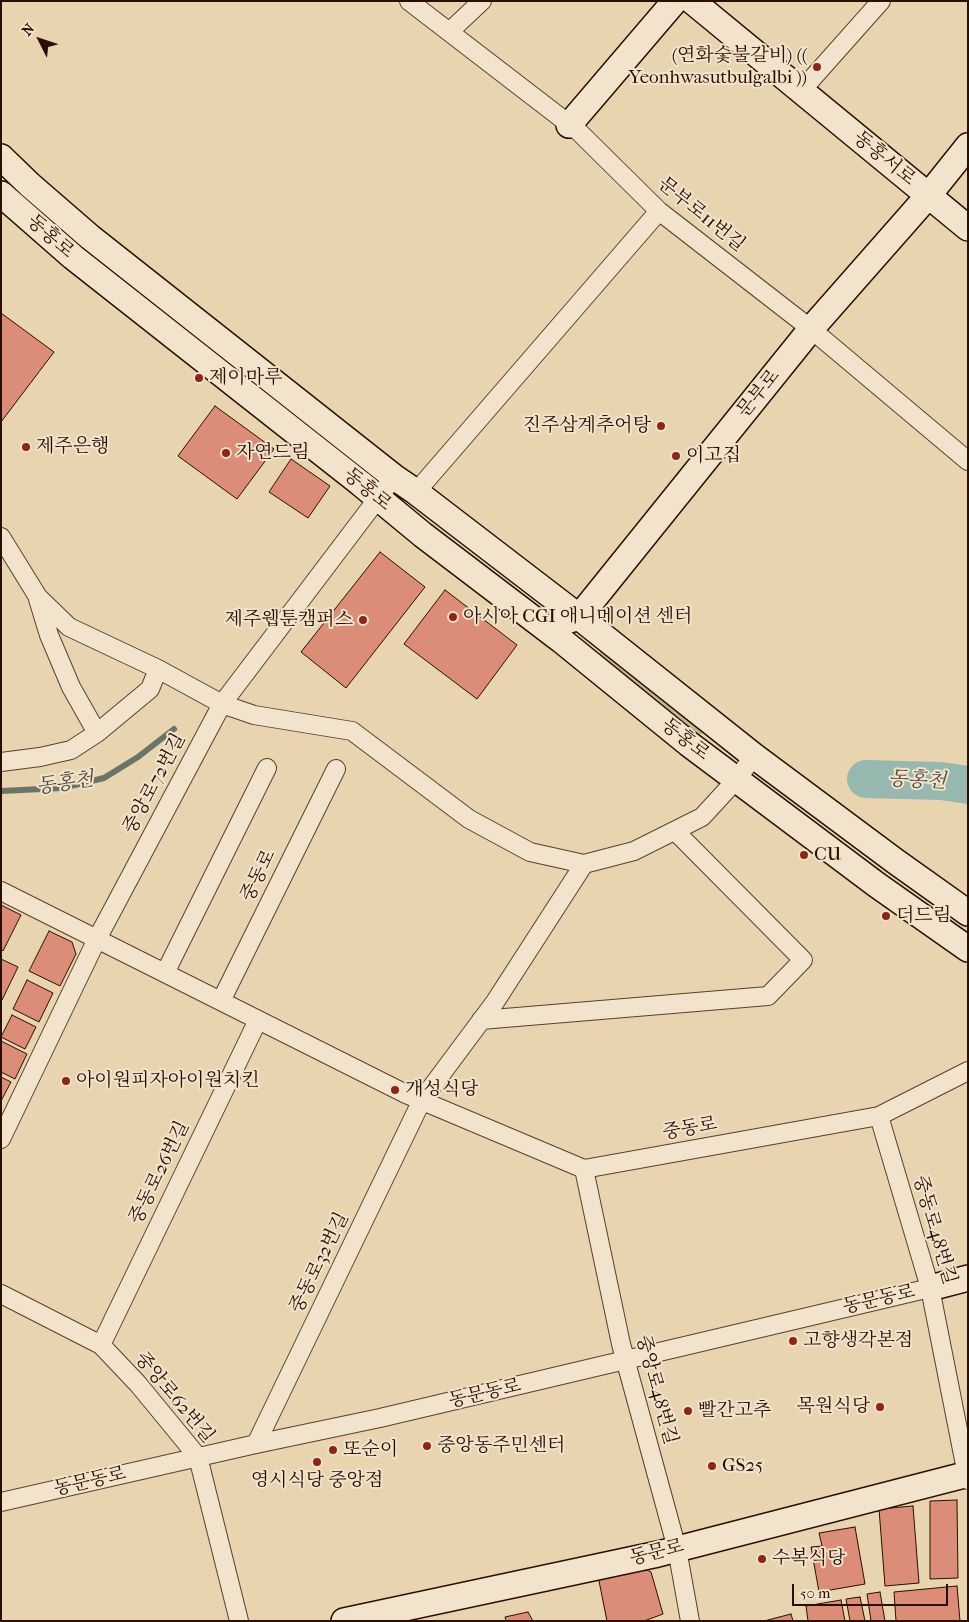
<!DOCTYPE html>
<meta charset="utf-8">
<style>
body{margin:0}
#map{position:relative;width:969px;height:1622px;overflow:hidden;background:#e9d4b0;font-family:"IM FELL French Canon",serif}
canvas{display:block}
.frame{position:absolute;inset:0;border:2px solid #2a0e00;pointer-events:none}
.north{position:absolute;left:15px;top:15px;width:50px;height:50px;-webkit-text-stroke:4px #f1e3cc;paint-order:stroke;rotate:311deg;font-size:14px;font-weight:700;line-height:20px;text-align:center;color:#2a0e00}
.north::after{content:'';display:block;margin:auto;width:18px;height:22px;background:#2a0e00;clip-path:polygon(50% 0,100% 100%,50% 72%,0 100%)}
.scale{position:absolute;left:792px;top:1584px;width:156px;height:22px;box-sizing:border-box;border:2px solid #2a0e00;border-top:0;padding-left:6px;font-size:15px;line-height:18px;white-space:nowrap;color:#2a0e00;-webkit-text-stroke:4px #f1e3cc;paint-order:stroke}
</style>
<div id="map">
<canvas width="969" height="1622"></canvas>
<div class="frame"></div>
<div class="north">N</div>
<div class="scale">50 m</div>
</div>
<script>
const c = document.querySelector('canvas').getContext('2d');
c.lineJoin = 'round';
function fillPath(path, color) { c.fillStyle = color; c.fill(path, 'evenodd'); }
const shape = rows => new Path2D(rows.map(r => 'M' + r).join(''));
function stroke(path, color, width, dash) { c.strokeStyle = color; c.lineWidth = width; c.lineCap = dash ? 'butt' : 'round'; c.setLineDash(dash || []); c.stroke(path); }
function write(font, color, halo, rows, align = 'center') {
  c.font = font + ' "IM FELL French Canon","Noto Serif KR",serif'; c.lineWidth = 4; c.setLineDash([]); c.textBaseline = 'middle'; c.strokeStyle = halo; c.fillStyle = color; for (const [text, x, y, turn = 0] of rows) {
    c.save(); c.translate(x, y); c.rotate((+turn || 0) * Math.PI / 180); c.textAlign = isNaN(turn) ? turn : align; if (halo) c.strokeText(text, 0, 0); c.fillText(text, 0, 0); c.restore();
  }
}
const green = shape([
 [601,651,604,652,703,731,702,734,696,734,597,656]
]);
const stream = shape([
 [1,791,62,788,104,778,138,757,174,729]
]);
const river = shape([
 [866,779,941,781,968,785]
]);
const building = shape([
 [1,313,54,352,1,422,1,313],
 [215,406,274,449,237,499,178,456,215,406],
 [291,459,330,486,308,518,269,492,291,459],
 [380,552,425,587,346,688,301,652,380,552],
 [445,590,517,645,477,699,404,644,445,590],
 [1,905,21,915,3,951,1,949,1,905],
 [49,931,72,942,76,954,60,986,29,971,49,931],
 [1,959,18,967,2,1000,1,1000,1,959],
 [27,980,53,993,39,1022,13,1009,27,980],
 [12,1015,36,1027,25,1049,1,1037,12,1015],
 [1,1041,27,1054,15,1079,1,1072,1,1041],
 [1,1077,11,1082,1,1101,1,1077],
 [957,1500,958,1578,930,1579,930,1501,957,1500],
 [913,1506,919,1583,885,1586,879,1509,913,1506],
 [855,1527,865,1584,819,1592,811,1547,822,1546,819,1533,855,1527],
 [638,1565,651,1572,663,1614,644,1621,607,1621,598,1576,638,1565],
 [957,1586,960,1621,896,1621,894,1592,957,1586],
 [880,1592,885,1621,871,1621,867,1594,880,1592],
 [860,1597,865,1621,850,1621,846,1599,860,1597],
 [841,1600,845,1621,808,1621,806,1606,841,1600],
 [528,1612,533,1621,506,1621,505,1617,528,1612],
 [791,1614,793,1621,764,1621,791,1614]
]);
const street = shape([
 [409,1,578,131,659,211,811,329,968,461],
 [449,32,482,1],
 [801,91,881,1],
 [416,492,659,211],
 [1,537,38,597,69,627,158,669,222,704,254,715,352,731,469,819,530,852,584,864,634,851,702,817,736,780,754,756],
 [38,599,49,635,71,687,97,733],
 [1,762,40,757,71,750,97,733,150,689,158,669],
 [1,891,406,1094,584,1169,879,1116,968,1071],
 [165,973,267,768],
 [221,1001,336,769],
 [481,1020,768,996,803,960,675,831],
 [879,1116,930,1288,968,1480],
 [1,1139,97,939,222,704,394,477],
 [584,1169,621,1344,677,1549,690,1621],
 [1,1294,101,1345,138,1384,198,1457,239,1621],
 [101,1345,258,1020],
 [256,1444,422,1100,495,1002,584,864],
 [1,1502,256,1444,380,1418,930,1288]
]);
const secondary = shape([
 [692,1,968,228],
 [569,125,675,1],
 [1,157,30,185,90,237,394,477,416,492,579,617,754,756,895,861,968,913],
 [1,194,73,257,360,483,423,535,561,640,689,744,877,885,968,949],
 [564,622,579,617,811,329,928,196,968,146],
 [930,1288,968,1278],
 [344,1621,658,1554,968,1474]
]);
const markers = [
 [817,67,5,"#8f2418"],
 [199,378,5,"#8f2418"],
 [661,426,5,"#8f2418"],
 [26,447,5,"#8f2418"],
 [226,453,5,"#8f2418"],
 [676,456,5,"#8f2418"],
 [453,617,5,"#8f2418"],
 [363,620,5,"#8f2418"],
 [804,855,5,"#8f2418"],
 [886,916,5,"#8f2418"],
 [66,1081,5,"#8f2418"],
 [395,1090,5,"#8f2418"],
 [793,1341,5,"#8f2418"],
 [880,1407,5,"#8f2418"],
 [688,1411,5,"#8f2418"],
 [427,1446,5,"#8f2418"],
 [333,1450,5,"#8f2418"],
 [317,1462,5,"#8f2418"],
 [712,1466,5,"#8f2418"],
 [762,1559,5,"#8f2418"]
];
const poiNames = [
 ["(연화숯불갈비) ((",807,56,"right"],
 ["Yeonhwasutbulgalbi ))",807,78,"right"],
 ["제이마루",209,378],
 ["진주삼계추어탕",651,426,"right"],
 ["제주은행",36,447],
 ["자연드림",236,453],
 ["이고집",686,456],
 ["아시아 CGI 애니메이션 센터",463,617],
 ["제주웹툰캠퍼스",353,620,"right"],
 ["CU",814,855],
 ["더드림",896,916],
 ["아이원피자아이원치킨",76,1081],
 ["개성식당",405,1090],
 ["고향생각본점",803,1341],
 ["목원식당",870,1407,"right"],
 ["빨간고추",698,1411],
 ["중앙동주민센터",437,1446],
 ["또순이",343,1450],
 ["GS25",722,1466],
 ["영시식당 중앙점",317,1481,"center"],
 ["수복식당",772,1559]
];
const streetNames = [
 ["동홍서로",884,159,39],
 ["문부로11번길",701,215,39],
 ["동홍로",50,237,41],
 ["문부로",759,394,-51],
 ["동홍로",367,490,39],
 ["동홍로",685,740,38],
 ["중앙로72번길",155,784,-62],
 ["중동로",259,876,-64],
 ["중동로",690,1129,-10],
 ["중동로26번길",160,1173,-64],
 ["중동로48번길",934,1230,74],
 ["중동로32번길",320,1263,-64],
 ["동문동로",879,1300,-13],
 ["중앙로48번길",656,1390,75],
 ["동문동로",485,1394,-13],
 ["중앙로62번길",174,1398,50],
 ["동문동로",90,1482,-13],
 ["동문로",657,1553,-14]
];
const waterNames = [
 ["동홍천",917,781,3],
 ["동홍천",65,784,-8]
];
fillPath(green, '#bbbc88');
stroke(stream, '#6b7468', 6);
stroke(river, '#97b8ae', 38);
fillPath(building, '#db8d77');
stroke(building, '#2a0e00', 1);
stroke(street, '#5a402c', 20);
stroke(secondary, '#2a0e00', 28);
stroke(street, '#f1e3cc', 18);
stroke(secondary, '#f1e3cc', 25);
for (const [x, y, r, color] of markers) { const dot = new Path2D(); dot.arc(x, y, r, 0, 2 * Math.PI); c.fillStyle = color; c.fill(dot); stroke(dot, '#f1e3cc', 2); }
write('19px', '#2a0e00', '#f1e3cc', poiNames, 'left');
write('19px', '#2a0e00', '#f1e3cc', streetNames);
write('italic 20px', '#504a3d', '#f1e3cc', waterNames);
</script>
